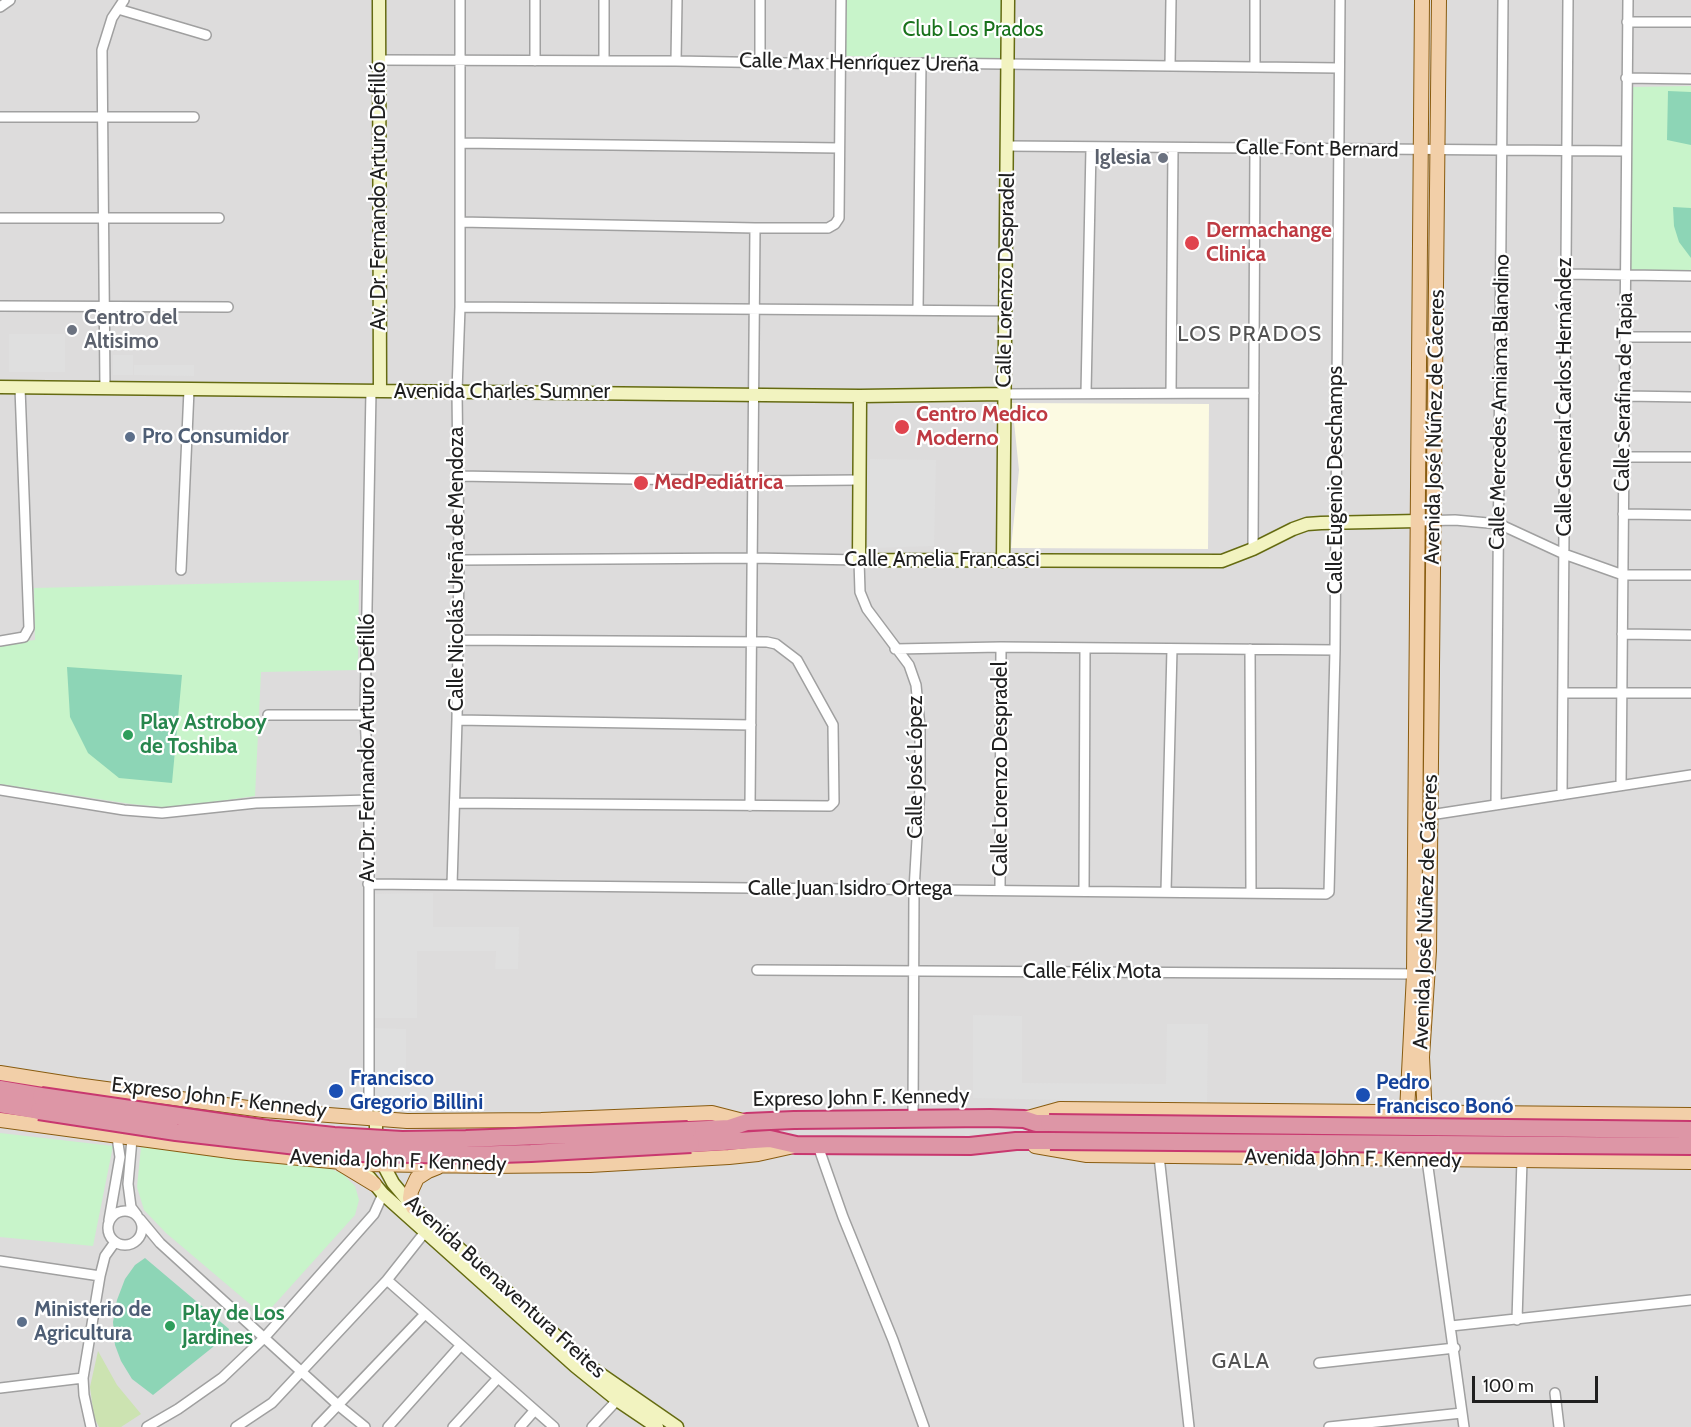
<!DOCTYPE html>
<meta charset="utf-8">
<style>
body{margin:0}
#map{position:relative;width:1691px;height:1427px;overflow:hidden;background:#eeebe6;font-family:Cabin,sans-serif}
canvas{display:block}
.scale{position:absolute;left:1472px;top:1376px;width:126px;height:27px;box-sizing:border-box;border:3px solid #1f1f1f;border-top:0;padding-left:8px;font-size:18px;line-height:21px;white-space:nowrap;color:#1f1f1f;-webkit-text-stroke:4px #fff;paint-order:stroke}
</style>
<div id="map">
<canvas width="1691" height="1427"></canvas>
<div class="scale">100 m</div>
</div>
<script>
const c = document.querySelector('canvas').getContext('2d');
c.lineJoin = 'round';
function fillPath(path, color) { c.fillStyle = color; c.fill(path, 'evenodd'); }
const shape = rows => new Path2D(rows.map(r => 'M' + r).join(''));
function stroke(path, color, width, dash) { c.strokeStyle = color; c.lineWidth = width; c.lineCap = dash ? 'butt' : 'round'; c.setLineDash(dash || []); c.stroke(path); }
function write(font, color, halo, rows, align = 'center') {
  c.font = font + ' Cabin,sans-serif'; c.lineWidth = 4.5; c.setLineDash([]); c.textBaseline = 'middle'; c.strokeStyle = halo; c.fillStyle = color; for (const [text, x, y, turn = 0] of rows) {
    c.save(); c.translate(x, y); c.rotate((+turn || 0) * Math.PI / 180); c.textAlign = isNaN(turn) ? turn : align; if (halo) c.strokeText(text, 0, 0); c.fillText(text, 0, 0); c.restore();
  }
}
const residential = shape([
 [0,0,1691,0,1691,1427,0,1427]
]);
const education = shape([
 [1012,403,1209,404,1208,549,1011,548,1019,470]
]);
const grass = shape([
 [98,1351,117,1385,141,1414,121,1427,99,1427,94,1417,90,1387]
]);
const park = shape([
 [845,0,1008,0,1008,60,845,56],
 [1691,86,1691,272,1630,272,1632,87],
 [359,580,358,670,261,672,255,796,171,808,131,804,0,784,0,644,35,640,34,588],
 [0,1133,113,1146,93,1246,0,1237],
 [141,1147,326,1167,343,1174,355,1186,359,1200,355,1215,264,1316,166,1233,144,1210,137,1187]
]);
const pitch = shape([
 [1668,91,1691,92,1691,145,1667,140],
 [1673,207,1691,208,1691,258,1679,242,1674,226],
 [67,667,182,675,172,783,119,778,88,753,70,717],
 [145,1258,229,1329,228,1335,153,1395,132,1379,121,1361,115,1345,113,1322,117,1300,125,1279,135,1265]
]);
const parking = shape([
 [9,334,65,334,65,372,9,372],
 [113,355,133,355,133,375,113,375],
 [134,365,194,365,194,376,134,375],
 [870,459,936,460,934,546,868,548],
 [433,893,433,927,519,927,518,969,495,969,496,951,417,951,417,1018,375,1018,372,894],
 [973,1015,1022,1016,1022,1083,1166,1084,1167,1024,1208,1024,1207,1103,973,1098],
 [371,1028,406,1029,406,1072,430,1075,431,1106,384,1105,378,1103,372,1093]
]);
const street = shape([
 [535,0,535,61],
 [604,0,604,61],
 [1255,0,1255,66],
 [0,7,10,0],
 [118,9,206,35],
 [1627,22,1691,22],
 [379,60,676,61,840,64,921,63,1339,68],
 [676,61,677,0],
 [760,63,760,0],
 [1170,65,1171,0],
 [1626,78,1691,79],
 [0,117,194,117],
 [461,143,839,148],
 [1007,146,1626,151],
 [0,218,219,218],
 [460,222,755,228,828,228,835,224,839,218,841,0],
 [1566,274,1691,276],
 [0,306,228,307],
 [460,307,1005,311],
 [918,309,921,63],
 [1625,337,1691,337],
 [105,388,102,50,112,18,124,0],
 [1086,393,1091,148],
 [1171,393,1173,148],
 [1005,394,1254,393],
 [1624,396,1691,397],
 [1624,457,1691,457],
 [458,476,753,481,859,480],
 [1623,514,1691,515],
 [1418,521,1455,520,1499,524,1564,554,1623,575,1691,575],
 [1253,549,1255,148],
 [459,560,752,558,859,560,860,592,867,609,909,665,916,685,920,727,920,787,914,890,913,1118],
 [181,570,189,390],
 [1622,634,1691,635],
 [0,641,24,637,29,628,20,388],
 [895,649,1001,647,1335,650],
 [1250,649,1251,893],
 [1563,693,1691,693],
 [268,715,365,715],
 [457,720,751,725],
 [1621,785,1628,0],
 [0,790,124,810,162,813,256,803,369,800],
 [1562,795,1568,0],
 [455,803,830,806,834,802,833,725,797,660,776,644,767,642,458,640],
 [1496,805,1503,0],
 [750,806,755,228],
 [1430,815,1691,775],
 [368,884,1326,894,1329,892,1335,650,1340,0],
 [452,885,457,720,459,560,457,391,460,307,460,0],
 [1000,890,1001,647],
 [1084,890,1085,648],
 [1166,891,1172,649],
 [757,970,1419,974],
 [367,1117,369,1104,369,800,365,715,371,391],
 [132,1139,128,1184,131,1207,137,1215],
 [818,1146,843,1217,893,1340,924,1427],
 [1159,1156,1189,1427],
 [1427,1160,1464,1427],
 '108 1228a17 17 0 1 1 34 0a17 17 0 1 1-34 0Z',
 [140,1219,160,1243,338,1405,365,1427],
 [109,1220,120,1157,117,1137],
 [0,1261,100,1276],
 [387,1280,554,1427],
 [1517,1320,1522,1160],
 [1451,1326,1691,1300],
 [1319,1363,1455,1348],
 [0,1388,83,1378],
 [1555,1393,1559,1427],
 [91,1427,84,1395,83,1378,100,1276,105,1256,115,1242],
 [147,1427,178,1409,222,1378,264,1338,374,1214,383,1194],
 [236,1427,272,1403,387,1280,425,1232],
 [317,1427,425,1314],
 [388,1427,461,1345],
 [453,1427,498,1378],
 [520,1427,534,1411],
 [592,1427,621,1396],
 [1329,1427,1462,1413]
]);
const secondary = shape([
 [379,0,380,391],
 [0,387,860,396,1005,394],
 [860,396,859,560,1222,561,1253,549,1293,529,1307,524,1321,523,1418,521],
 [1003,561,1008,0],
 [376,1117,376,1151,393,1183,413,1207,593,1369,677,1427],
 [369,1177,383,1194,575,1366,617,1400,657,1427]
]);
const primary = shape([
 [1422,0,1414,974,1407,1112,1407,1133,1411,1146,1427,1160],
 [0,1073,76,1085,263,1110,407,1121,541,1120,712,1113,747,1122],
 [1024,1119,1060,1109,1691,1115],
 [0,1120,237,1152,362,1164,488,1166,590,1165,729,1157,758,1154,794,1146],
 [1426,1137,1422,1057,1429,951,1439,0],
 [1035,1146,1087,1155,1691,1162],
 [341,1164,374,1184],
 [413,1207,410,1198,411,1191,417,1178,428,1171,438,1167]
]);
const highway = shape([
 [0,1089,41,1096],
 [0,1104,39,1111],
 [688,1130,729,1128,747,1122,794,1120,990,1118,1024,1119,1036,1123,1049,1123],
 [691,1144,770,1139,796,1145,970,1146,1016,1141,1050,1141]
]);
const highwayBridge = shape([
 [41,1096,268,1129,334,1136,402,1140,466,1139,688,1130],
 [39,1111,176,1132,357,1153,470,1155,531,1153,691,1144],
 [1049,1123,1691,1130],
 [1050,1141,1691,1146]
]);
const markers = [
 [1163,158,6,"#6b7280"],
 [1192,243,8,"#e0444e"],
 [72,330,6,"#6b7280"],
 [902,427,8,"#e0444e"],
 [130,437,6,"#5c6f8a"],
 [641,483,8,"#e0444e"],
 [128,735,6,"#2e9e5b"],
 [336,1091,8,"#1a4fb4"],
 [1363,1095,8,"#1a4fb4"],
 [22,1322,6,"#5c6f8a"],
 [170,1326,6,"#2e9e5b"]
];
const parkNames = [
 ["Club Los Prados",973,30]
];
const streetNames = [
 ["Calle Max Henríquez Ureña",859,63,1],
 ["Calle Font Bernard",1317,149,1],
 ["Av. Dr. Fernando Arturo Defilló",379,196,-90],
 ["Calle Lorenzo Despradel",1006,280,-89],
 ["Avenida Charles Sumner",502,392],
 ["Calle Serafina de Tapia",1624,392,-89],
 ["Calle General Carlos Hernández",1565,397,-90],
 ["Calle Mercedes Amiama Blandino",1500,402,-89],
 ["Avenida José Núñez de Cáceres",1435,427,-89],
 ["Calle Eugenio Deschamps",1336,480,-90],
 ["Calle Amelia Francasci",942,560],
 ["Calle Nicolás Ureña de Mendoza",457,569,-90],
 ["Av. Dr. Fernando Arturo Defilló",368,748,-90],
 ["Calle José López",916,767,-90],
 ["Calle Lorenzo Despradel",1001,769,-90],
 ["Calle Juan Isidro Ortega",850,889],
 ["Avenida José Núñez de Cáceres",1426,912,-88],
 ["Calle Félix Mota",1092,972],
 ["Expreso John F. Kennedy",219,1098,7],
 ["Expreso John F. Kennedy",861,1098,-1],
 ["Avenida John F. Kennedy",1353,1159,1],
 ["Avenida John F. Kennedy",398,1161,2],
 ["Avenida Buenaventura Freites",505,1287,42]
];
const worshipNames = [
 ["Iglesia",1151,158],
 ["Centro del",84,318,"left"],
 ["Altisimo",84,342,"left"]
];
const healthNames = [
 ["Dermachange",1206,231],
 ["Clinica",1206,255],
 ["Centro Medico",916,415],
 ["Moderno",916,439],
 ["MedPediátrica",654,483]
];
const serviceNames = [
 ["Pro Consumidor",142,437],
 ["Ministerio de",34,1310],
 ["Agricultura",34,1334]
];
const leisureNames = [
 ["Play Astroboy",140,723],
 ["de Toshiba",140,747],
 ["Play de Los",182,1314],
 ["Jardines",182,1338]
];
const transitNames = [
 ["Francisco",350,1079],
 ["Gregorio Billini",350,1103],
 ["Pedro",1376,1083],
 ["Francisco Bonó",1376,1107]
];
const neighbourhoodNames = [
 ["LOS PRADOS",1250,335],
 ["GALA",1241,1362]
];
fillPath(residential, '#dddcdc');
fillPath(education, '#fcfae2');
fillPath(grass, '#cce3b1');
fillPath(park, '#c8f4ca');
fillPath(pitch, '#8dd5b6');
fillPath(parking, '#dfdfdf');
stroke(street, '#a0a0a0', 12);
stroke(secondary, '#656b11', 15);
stroke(primary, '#895c10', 16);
stroke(highway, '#c8386f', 20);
stroke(street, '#fff', 9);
stroke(secondary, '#f2f3c0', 12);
stroke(primary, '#f2cfa8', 14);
stroke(highway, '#dd96a6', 16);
stroke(highwayBridge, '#c8386f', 20, []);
stroke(highwayBridge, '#dd96a6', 16);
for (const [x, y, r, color] of markers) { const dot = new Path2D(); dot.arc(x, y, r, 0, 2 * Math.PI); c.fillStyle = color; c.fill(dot); stroke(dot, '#fff', 2); }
write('21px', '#18721b', '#fff', parkNames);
write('21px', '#1f1f1f', '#fff', streetNames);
write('bold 21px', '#5b616d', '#fff', worshipNames, 'right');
write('bold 21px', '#be3a42', '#fff', healthNames, 'left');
write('bold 21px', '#4e5e75', '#fff', serviceNames, 'left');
write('bold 21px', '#27864d', '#fff', leisureNames, 'left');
write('bold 21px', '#164399', '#fff', transitNames, 'left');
c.letterSpacing = '1.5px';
write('22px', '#525252', '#fff', neighbourhoodNames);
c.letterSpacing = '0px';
</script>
